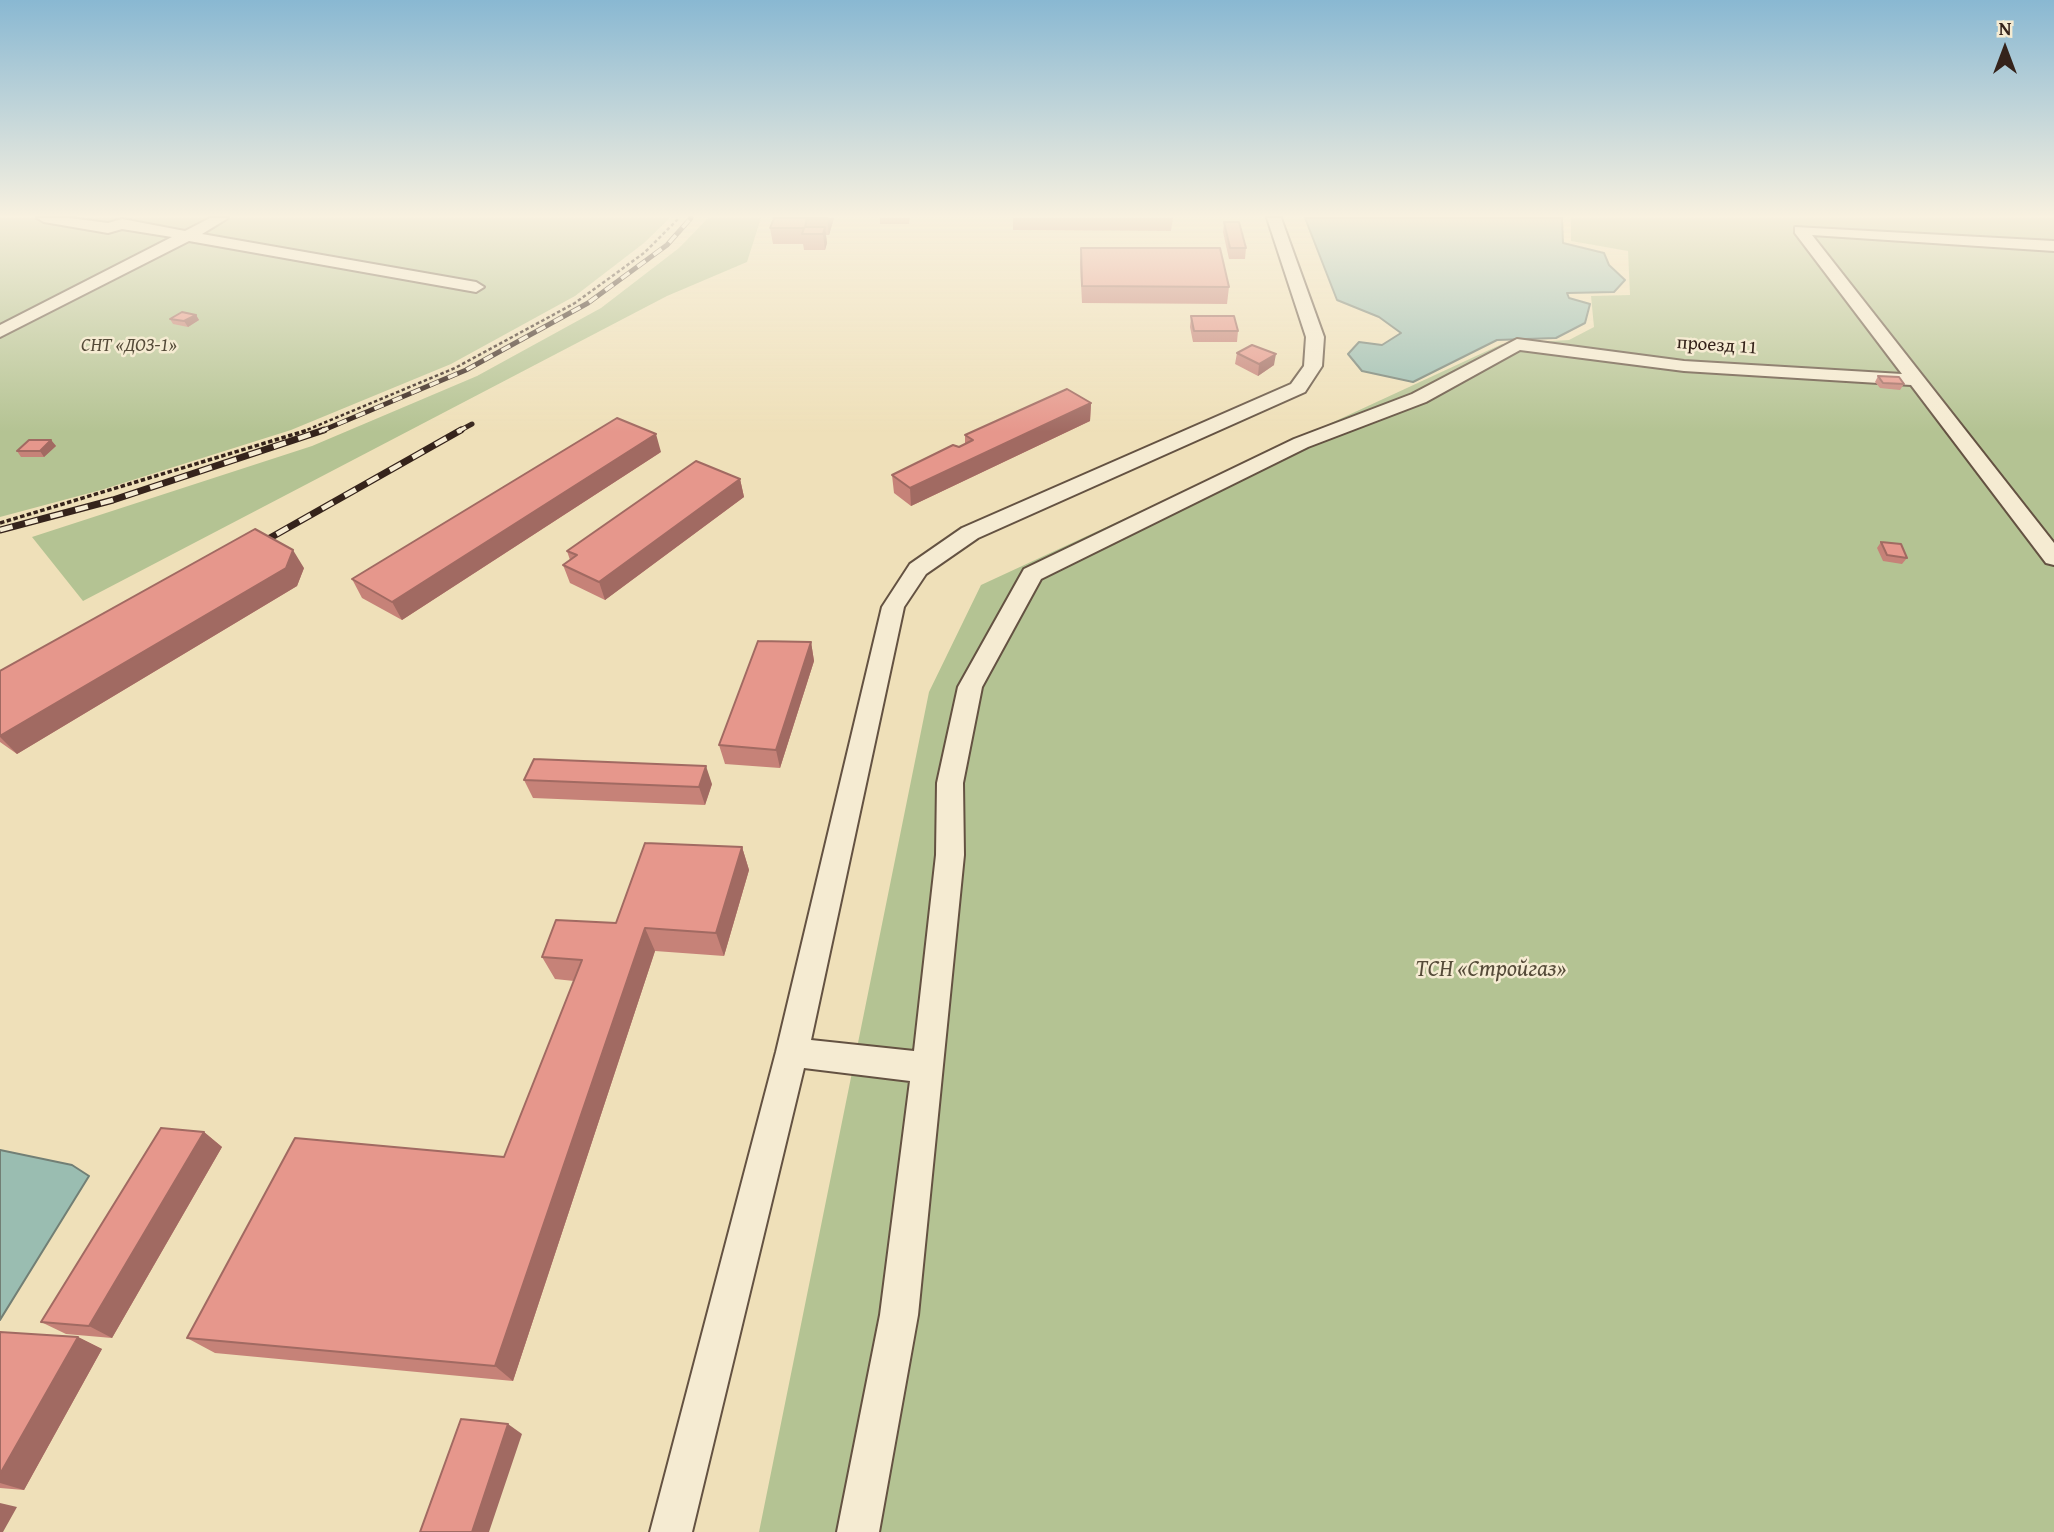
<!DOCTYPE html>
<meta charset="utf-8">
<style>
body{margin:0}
#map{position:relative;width:2054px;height:1532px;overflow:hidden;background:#efe0b9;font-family:"Gentium Book Plus",serif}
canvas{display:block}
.north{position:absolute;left:1970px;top:14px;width:70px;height:70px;-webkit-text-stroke:5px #f5ebd2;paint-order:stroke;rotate:0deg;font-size:19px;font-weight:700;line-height:28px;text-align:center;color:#35231b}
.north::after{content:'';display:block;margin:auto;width:24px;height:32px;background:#35231b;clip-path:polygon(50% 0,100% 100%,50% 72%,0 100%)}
</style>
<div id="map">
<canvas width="2054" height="1532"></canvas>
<div class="north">N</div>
</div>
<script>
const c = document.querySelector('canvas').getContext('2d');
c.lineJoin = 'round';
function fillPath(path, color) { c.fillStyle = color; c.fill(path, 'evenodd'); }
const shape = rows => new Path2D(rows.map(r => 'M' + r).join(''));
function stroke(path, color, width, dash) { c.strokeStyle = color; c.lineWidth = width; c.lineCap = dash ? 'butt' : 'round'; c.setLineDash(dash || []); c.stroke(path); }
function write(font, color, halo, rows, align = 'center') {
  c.font = font + ' "Gentium Book Plus",serif'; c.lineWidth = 5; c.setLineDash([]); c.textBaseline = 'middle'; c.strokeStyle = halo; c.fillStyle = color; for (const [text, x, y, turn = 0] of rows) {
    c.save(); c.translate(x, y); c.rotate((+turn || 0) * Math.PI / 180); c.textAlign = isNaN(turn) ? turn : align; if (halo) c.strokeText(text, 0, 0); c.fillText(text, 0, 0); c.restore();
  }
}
const green = shape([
 [0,218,670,218,644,243,575,296,451,364,291,430,101,490,0,517],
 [708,218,761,218,747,262,667,296,83,601,32,537,312,446,477,376,601,308,679,248],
 [1571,218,2054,218,2054,1532,759,1532,929,692,981,585,1502,344,1569,340,1594,327,1591,296,1630,295,1628,251,1571,241]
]);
const water = shape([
 [1305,218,1562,218,1563,243,1604,253,1609,265,1625,280,1614,292,1567,293,1569,298,1590,304,1585,323,1556,338,1497,340,1413,382,1362,371,1348,354,1359,342,1382,345,1401,333,1379,317,1337,300,1305,218],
 [0,1150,72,1165,89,1176,0,1320,0,1150]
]);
const pathFar1 = shape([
 [302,432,455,368,575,303,644,253,679,218]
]);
const path = shape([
 [0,523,308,430]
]);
const minor = shape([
 [37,218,70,218,108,223,122,219,185,231,210,218,228,218,202,234,476,282,484,287,476,292,189,241,0,337,0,325,172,237,122,229,108,233,44,222,37,218],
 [1267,218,1281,218,1324,337,1322,366,1305,392,978,538,926,574,904,607,811,1040,914,1051,936,855,937,783,958,687,1024,569,1294,439,1412,394,1517,339,1684,361,1902,374,1795,233,1795,227,2054,241,2054,251,1812,235,2054,543,2054,565,2046,563,1911,385,1684,371,1520,350,1426,402,1308,447,1041,579,982,687,963,783,964,855,918,1315,879,1532,837,1532,880,1315,910,1081,804,1068,692,1532,650,1532,776,1052,882,607,910,564,962,528,1291,384,1304,366,1306,337,1267,218]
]);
const railFar1 = shape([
 [319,432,466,370,588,303,667,245,691,218],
 [457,432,472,424]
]);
const rail = shape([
 [0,530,113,500,324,430],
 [254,547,461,430]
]);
const wall = shape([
 [774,218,834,218,829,235,826,235,827,243,825,250,804,250,803,244,773,244,770,228],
 [880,218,910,218,909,224,880,224],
 [1002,218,1173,218,1171,231,1013,230,1013,218],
 [1224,222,1246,248,1245,259,1229,259,1223,232],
 [1081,248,1229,287,1227,304,1082,303,1080,264],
 [196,315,199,320,188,327,173,324,170,319],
 [1191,316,1238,331,1237,342,1193,342,1190,327],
 [1237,353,1274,365,1258,376,1235,364],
 [1878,376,1904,384,1900,390,1880,388,1875,382],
 [1091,403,1090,421,911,506,894,493,892,475,965,444,965,435],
 [51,440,56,446,44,457,21,457,17,451],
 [661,452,402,620,362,598,352,579],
 [740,479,744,497,605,600,570,583,563,565,570,560,567,551],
 [1881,542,1907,558,1902,564,1883,561,1877,548],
 [304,568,297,586,17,754,0,742,0,671],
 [811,642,814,661,780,768,725,764,719,745],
 [524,780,712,784,705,805,533,798],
 [742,847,749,870,724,956,655,951,513,1381,215,1353,187,1338,504,1157,574,981,555,979,542,957,616,923],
 [204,1132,222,1147,112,1338,66,1334,41,1322],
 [0,1332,78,1337,102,1349,24,1490,0,1488]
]);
const shadedWall = shape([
 [827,218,834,218,829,235,827,219],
 [825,227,827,243,825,250,823,234],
 [196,315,199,320,188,327,184,321],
 [1276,354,1274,365,1258,376,1259,364],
 [1091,403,1090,421,911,506,910,488],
 [656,434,661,452,402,620,392,602],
 [51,440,56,446,44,457,40,451],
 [740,479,744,497,605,600,599,582],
 [293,550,304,568,297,586,17,754,0,737,0,736],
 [811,642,814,661,780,768,776,750],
 [706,766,712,784,705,805,699,787],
 [742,847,749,870,724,956,716,933],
 [645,928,655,951,513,1381,495,1366],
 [204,1132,222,1147,112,1338,89,1326],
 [78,1337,102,1349,24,1490,0,1483,0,1474],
 [508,1424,522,1434,489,1532,472,1532],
 [0,1503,17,1507,3,1532,0,1532]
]);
const building = shape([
 [774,218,827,218,827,219,807,219,805,227,825,227,823,234,802,234,804,228,770,228,774,218],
 [1224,222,1239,222,1246,248,1230,248,1224,222],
 [1081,248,1220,248,1229,287,1082,286,1081,248],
 [182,312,196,315,184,321,170,319,182,312],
 [1191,316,1234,316,1238,331,1194,331,1191,316],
 [1252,345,1276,354,1259,364,1237,353,1252,345],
 [1878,376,1899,377,1904,384,1883,383,1878,376],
 [1067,389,1091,403,910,488,892,475,953,445,959,447,973,440,965,435,1067,389],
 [617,418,656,434,392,602,352,579,617,418],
 [29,440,51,440,40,451,17,451,29,440],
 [696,461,740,479,599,582,563,565,577,555,567,551,696,461],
 [255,529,293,550,286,568,0,736,0,671,255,529],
 [1881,542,1901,544,1907,558,1887,555,1881,542],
 [758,641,811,642,776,750,719,745,758,641],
 [534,759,706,766,699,787,524,780,534,759],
 [645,843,742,847,716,933,645,928,495,1366,187,1338,295,1138,504,1157,582,960,542,957,556,920,616,923,645,843],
 [161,1128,204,1132,89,1326,41,1322,161,1128],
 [0,1332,78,1337,0,1474,0,1332],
 [461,1419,508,1424,472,1532,420,1532,461,1419]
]);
const farParknames = [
 ["СНТ «ДОЗ-1»",129,346]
];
const farStreetnames = [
 ["проезд 11",1717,346,4]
];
const parkNames = [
 ["ТСН «Стройгаз»",1491,970]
];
fillPath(green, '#b4c393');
fillPath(water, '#9abdb1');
stroke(water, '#727f75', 2);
stroke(minor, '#645242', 4);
stroke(pathFar1, '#35231b', 2.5, [3.5, 2.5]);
stroke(path, '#35231b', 3.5, [4.5, 2.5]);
fillPath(minor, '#f5ebd2');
stroke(railFar1, '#35231b', 5);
stroke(rail, '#35231b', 7);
stroke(railFar1, '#f5ebd2', 3.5, [10]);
stroke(rail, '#f5ebd2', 4.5, [13]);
fillPath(wall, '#c68278');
fillPath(shadedWall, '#a16a62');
fillPath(building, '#e6978c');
stroke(building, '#a16a62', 2);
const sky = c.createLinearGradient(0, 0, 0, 432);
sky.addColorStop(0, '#89b8d2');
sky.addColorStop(0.5, '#f8f1e0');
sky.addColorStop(1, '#f8f1e000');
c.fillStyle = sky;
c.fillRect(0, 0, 2054, 432);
write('italic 19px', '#554b39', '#f5ebd2', farParknames);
write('19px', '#35231b', '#f5ebd2', farStreetnames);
write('italic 23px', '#554b39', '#f5ebd2', parkNames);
</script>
